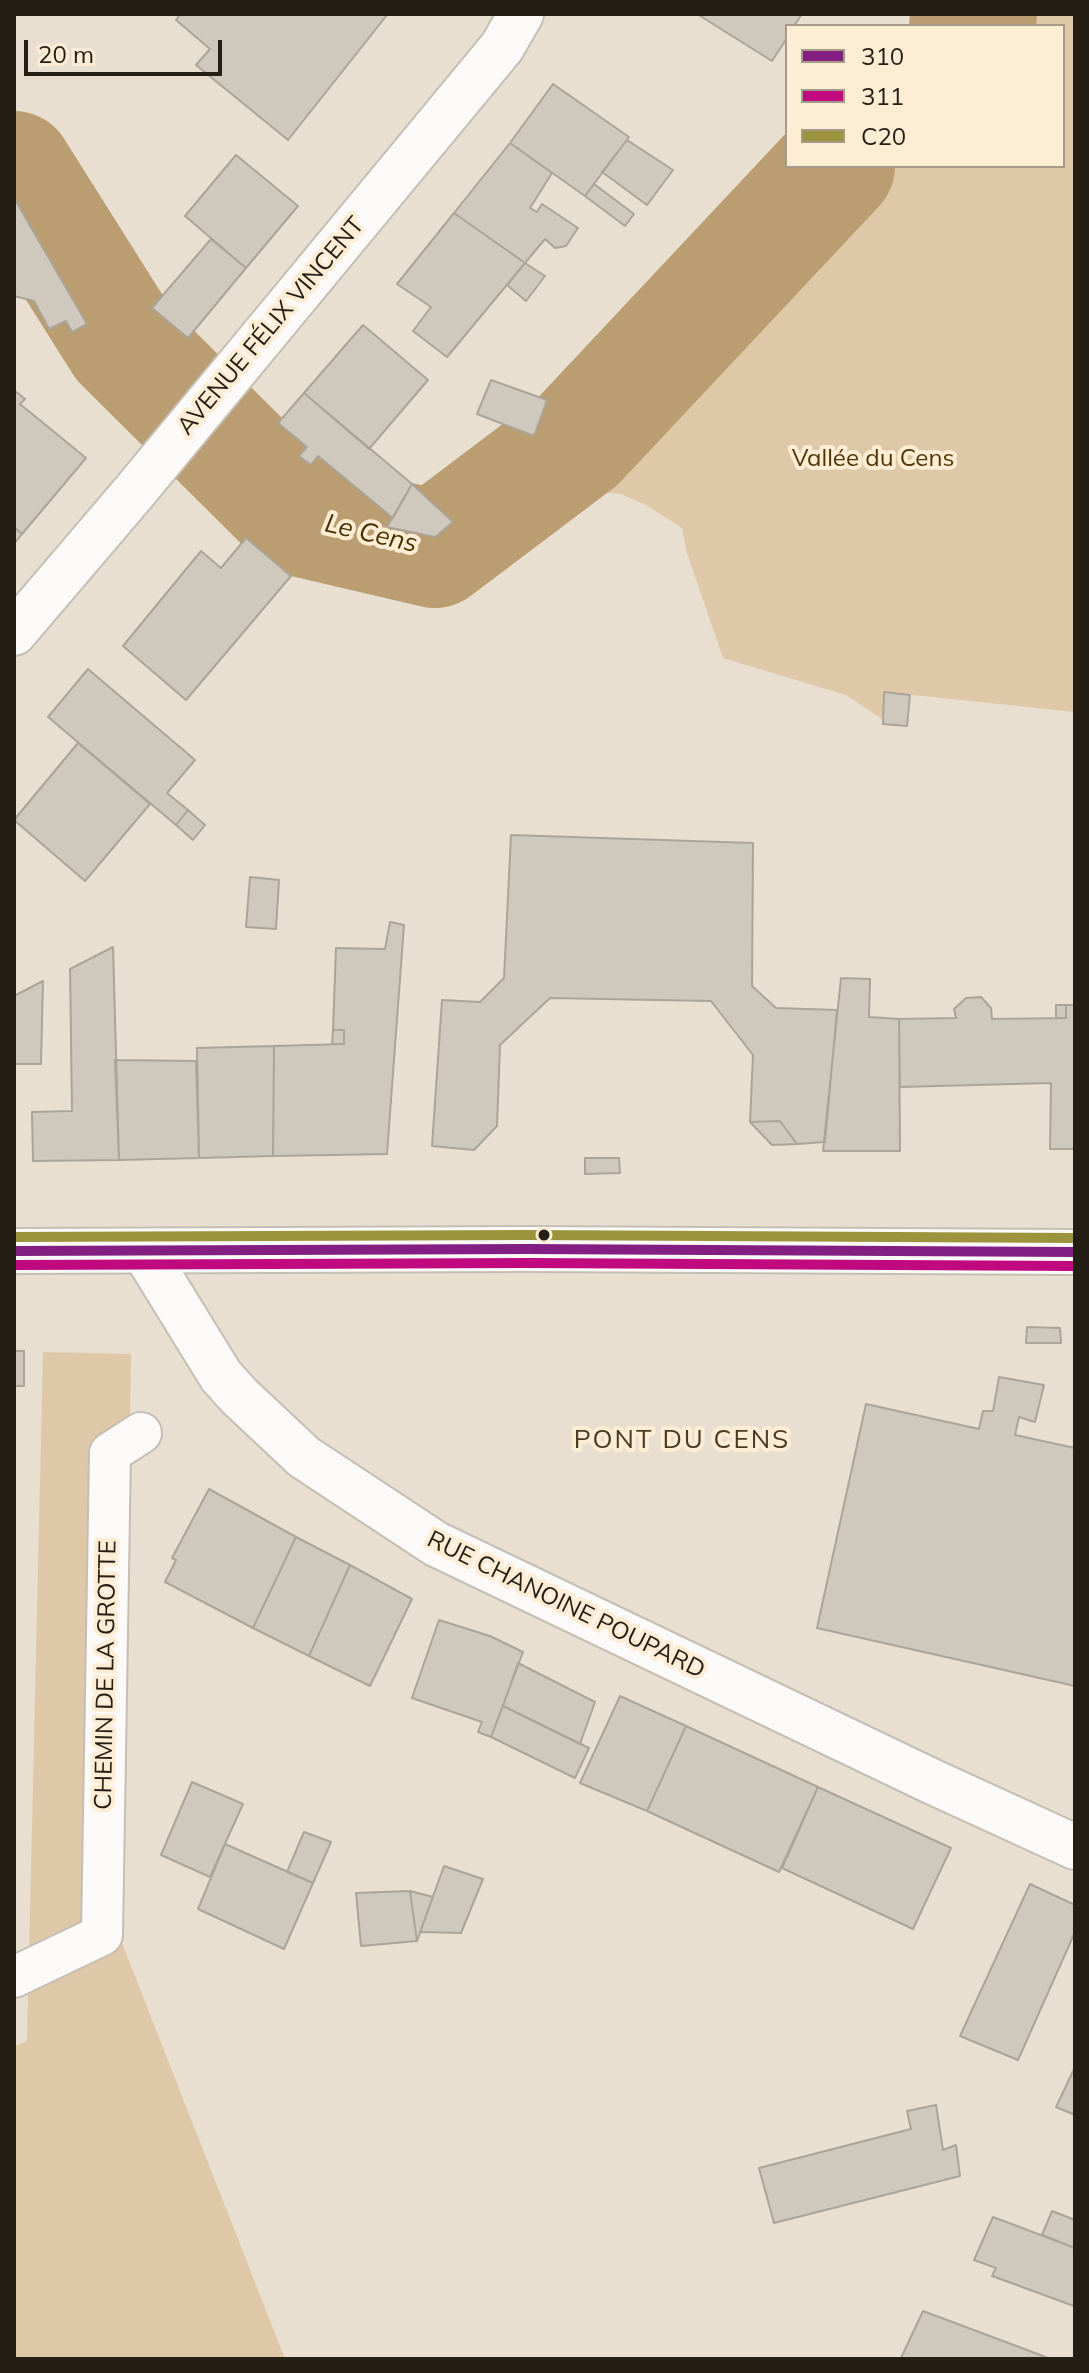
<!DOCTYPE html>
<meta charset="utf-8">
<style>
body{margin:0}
#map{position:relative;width:1089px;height:2373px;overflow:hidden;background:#e8dfd1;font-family:Mulish,sans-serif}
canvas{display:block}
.frame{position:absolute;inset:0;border:16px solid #241e15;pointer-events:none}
.legend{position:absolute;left:785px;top:24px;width:280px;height:144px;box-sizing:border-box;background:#feedd5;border:2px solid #a79a88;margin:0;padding:10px 14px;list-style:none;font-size:24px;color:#241e15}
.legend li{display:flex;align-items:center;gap:16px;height:40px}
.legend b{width:40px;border:2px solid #a79a88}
.scale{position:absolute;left:24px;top:40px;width:198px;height:36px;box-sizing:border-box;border:4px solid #241e15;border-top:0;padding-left:10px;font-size:24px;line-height:28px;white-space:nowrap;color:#241e15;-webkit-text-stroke:6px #feedd5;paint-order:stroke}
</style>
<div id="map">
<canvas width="1089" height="2373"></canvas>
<div class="frame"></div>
<ul class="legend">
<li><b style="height:10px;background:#831f82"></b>310</li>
<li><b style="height:10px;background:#c0087f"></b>311</li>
<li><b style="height:10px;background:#9c943d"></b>C20</li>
</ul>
<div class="scale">20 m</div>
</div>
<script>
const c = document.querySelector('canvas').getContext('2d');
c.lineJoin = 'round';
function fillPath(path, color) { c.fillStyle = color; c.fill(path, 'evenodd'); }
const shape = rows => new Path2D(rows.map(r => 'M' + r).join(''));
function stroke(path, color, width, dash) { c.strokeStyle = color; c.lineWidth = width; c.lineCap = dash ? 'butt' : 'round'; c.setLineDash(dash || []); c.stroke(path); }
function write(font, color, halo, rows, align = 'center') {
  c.font = font + ' Mulish,sans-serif'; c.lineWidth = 8; c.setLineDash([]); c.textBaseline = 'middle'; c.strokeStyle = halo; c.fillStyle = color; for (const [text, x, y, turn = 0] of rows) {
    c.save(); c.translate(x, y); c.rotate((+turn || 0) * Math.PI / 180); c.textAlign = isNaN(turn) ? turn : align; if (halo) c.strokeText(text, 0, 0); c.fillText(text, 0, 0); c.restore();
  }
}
const green = shape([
 [1004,14,1075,14,1075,712,885,692,882,719,846,695,723,658,687,553,682,528,646,505,621,494,590,491,591,467,596,458,708,336,871,166,1063,166,1063,26,993,26],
 [43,1352,131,1354,122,1943,285,2359,14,2359,14,2046,27,2041]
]);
const river = shape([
 [968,26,978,14],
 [14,170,123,343,298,517,435,549,578,441,836,166]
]);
const building = shape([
 [180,14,386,14,387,15,288,140,196,65,210,49,176,20,180,14],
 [697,14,802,14,794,26,787,26,787,38,772,61,697,14],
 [553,84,629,137,585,196,510,143,553,84],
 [627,140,673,170,647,205,602,172,627,140],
 [510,143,552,173,530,208,537,212,542,204,578,228,566,246,555,248,545,239,525,263,454,213,510,143],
 [236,155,298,206,246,268,185,216,236,155],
 [594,184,634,214,625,226,585,196,594,184],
 [14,198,87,324,72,332,66,321,49,329,34,301,14,296,14,198],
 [454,213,525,263,447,357,413,331,431,307,397,284,454,213],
 [211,239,246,268,188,338,152,308,211,239],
 [525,263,545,276,526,301,507,285,525,263],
 [363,325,428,380,369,449,304,393,363,325],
 [491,380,547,400,534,436,477,414,491,380],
 [14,390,25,399,20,404,86,458,22,534,14,527,14,390],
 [304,393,412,484,393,518,318,456,311,465,299,456,307,447,278,423,304,393],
 [412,484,453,522,435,537,387,527,412,484],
 [14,527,22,534,14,544,14,527],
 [246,538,291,576,186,700,123,646,201,551,221,568,246,538],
 [88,669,195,760,167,793,188,810,176,825,48,717,88,669],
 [884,692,910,695,907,726,883,724,884,692],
 [78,743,150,804,85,881,14,820,78,743],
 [188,810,205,825,193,840,176,825,188,810],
 [511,835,753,843,752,986,776,1008,837,1010,825,1142,797,1144,780,1121,750,1122,753,1055,711,1001,550,998,500,1045,497,1126,474,1150,432,1146,442,1000,480,1002,504,978,511,835],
 [250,877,279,880,276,929,246,927,250,877],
 [390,922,404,925,387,1154,273,1156,274,1046,344,1044,344,1030,333,1030,336,948,385,949,390,922],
 [113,947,119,1160,33,1161,32,1112,72,1111,70,969,113,947],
 [841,978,870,979,869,1017,899,1019,900,1151,823,1151,841,978],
 [43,981,41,1064,14,1064,14,996,43,981],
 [981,997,991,1008,992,1019,1066,1018,1066,1005,1075,1005,1075,1149,1050,1149,1051,1083,900,1087,899,1019,956,1018,954,1009,966,998,981,997],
 [1056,1005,1066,1005,1066,1018,1056,1018,1056,1005],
 [333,1030,344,1030,344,1044,332,1044,333,1030],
 [274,1046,273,1156,199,1158,197,1048,274,1046],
 [115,1060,196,1061,199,1158,119,1160,115,1060],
 [780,1121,797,1144,772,1145,750,1122,780,1121],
 [585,1158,619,1158,620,1173,585,1174,585,1158],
 [1027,1327,1060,1328,1061,1343,1026,1343,1027,1327],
 [14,1351,24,1351,24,1386,14,1386,14,1351],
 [999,1377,1044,1385,1035,1422,1019,1417,1015,1435,1075,1448,1075,1686,817,1628,866,1404,979,1429,983,1411,993,1411,999,1377],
 [209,1489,296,1537,253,1628,165,1582,176,1560,172,1558,209,1489],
 [296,1537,350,1565,309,1656,253,1628,296,1537],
 [350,1565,412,1599,370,1686,309,1656,350,1565],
 [439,1620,490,1636,523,1652,491,1737,478,1732,482,1722,412,1698,439,1620],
 [518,1663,595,1702,580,1744,503,1706,518,1663],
 [620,1696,686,1726,647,1811,580,1783,620,1696],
 [503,1706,589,1748,575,1778,491,1737,503,1706],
 [686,1726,818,1787,779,1872,647,1811,686,1726],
 [192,1782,243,1804,210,1877,161,1855,192,1782],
 [818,1787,951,1848,913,1929,782,1868,818,1787],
 [304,1832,331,1842,313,1883,287,1872,304,1832],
 [225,1844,313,1883,284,1949,198,1909,225,1844],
 [444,1866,483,1879,461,1933,420,1932,444,1866],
 [1030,1884,1075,1905,1075,1932,1018,2060,960,2036,1030,1884],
 [410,1891,417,1941,361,1946,356,1893,410,1891],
 [410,1891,433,1897,417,1941,410,1891],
 [1075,2067,1075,2115,1056,2107,1075,2067],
 [936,2105,943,2150,956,2145,960,2176,774,2223,759,2168,911,2129,907,2111,936,2105],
 [1052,2211,1075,2220,1075,2248,1042,2235,1052,2211],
 [993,2217,1075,2248,1074,2306,992,2276,996,2268,974,2260,993,2217],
 [923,2311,1051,2359,901,2358,923,2311]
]);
const lane = shape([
 [14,1977,102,1935,110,1453,141,1433]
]);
const street = shape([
 [144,1251,221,1376,239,1396,304,1457,436,1544,931,1781,1075,1847]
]);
const secondary = shape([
 [14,633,135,491,502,47,521,14]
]);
const primary = shape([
 [14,1251,527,1249,1075,1252]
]);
const bus1 = shape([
 [14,1251,527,1249,1075,1252]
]);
const bus2 = shape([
 [14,1265,527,1263,1075,1266]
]);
const bus3 = shape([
 [14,1237,527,1235,1075,1238]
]);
const markers = [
 [544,1235,7,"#241e15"]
];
const streetNames = [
 ["AVENUE FÉLIX VINCENT",271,326,-50],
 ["RUE CHANOINE POUPARD",566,1605,26],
 ["CHEMIN DE LA GROTTE",106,1675,-89]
];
const parkNames = [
 ["Vallée du Cens",873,459]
];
const waterNames = [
 ["Le Cens",371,534,13]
];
const neighbourhoodNames = [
 ["PONT DU CENS",682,1440]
];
fillPath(green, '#dec8a8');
stroke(river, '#ba9d70', 118);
fillPath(building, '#cfc8bd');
stroke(building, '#aaa499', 2);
stroke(lane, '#c5beb4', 44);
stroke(street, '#c5beb4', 48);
stroke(secondary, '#c5beb4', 48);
stroke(primary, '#c5beb4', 48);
stroke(lane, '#fcfaf8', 40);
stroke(street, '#fcfaf8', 44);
stroke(secondary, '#fcfaf8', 44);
stroke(primary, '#fcfaf8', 44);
stroke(bus1, '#831f82', 10);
stroke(bus2, '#c0087f', 10);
stroke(bus3, '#9c943d', 10);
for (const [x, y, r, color] of markers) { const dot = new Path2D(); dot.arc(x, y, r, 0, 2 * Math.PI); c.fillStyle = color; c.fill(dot); stroke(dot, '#feedd5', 3); }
write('24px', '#241e15', '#feedd5', streetNames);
write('24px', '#503604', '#feedd5', parkNames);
write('italic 26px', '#4a3000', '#feedd5', waterNames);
c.letterSpacing = '2px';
write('26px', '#483b27', '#feedd5', neighbourhoodNames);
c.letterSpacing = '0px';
</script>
